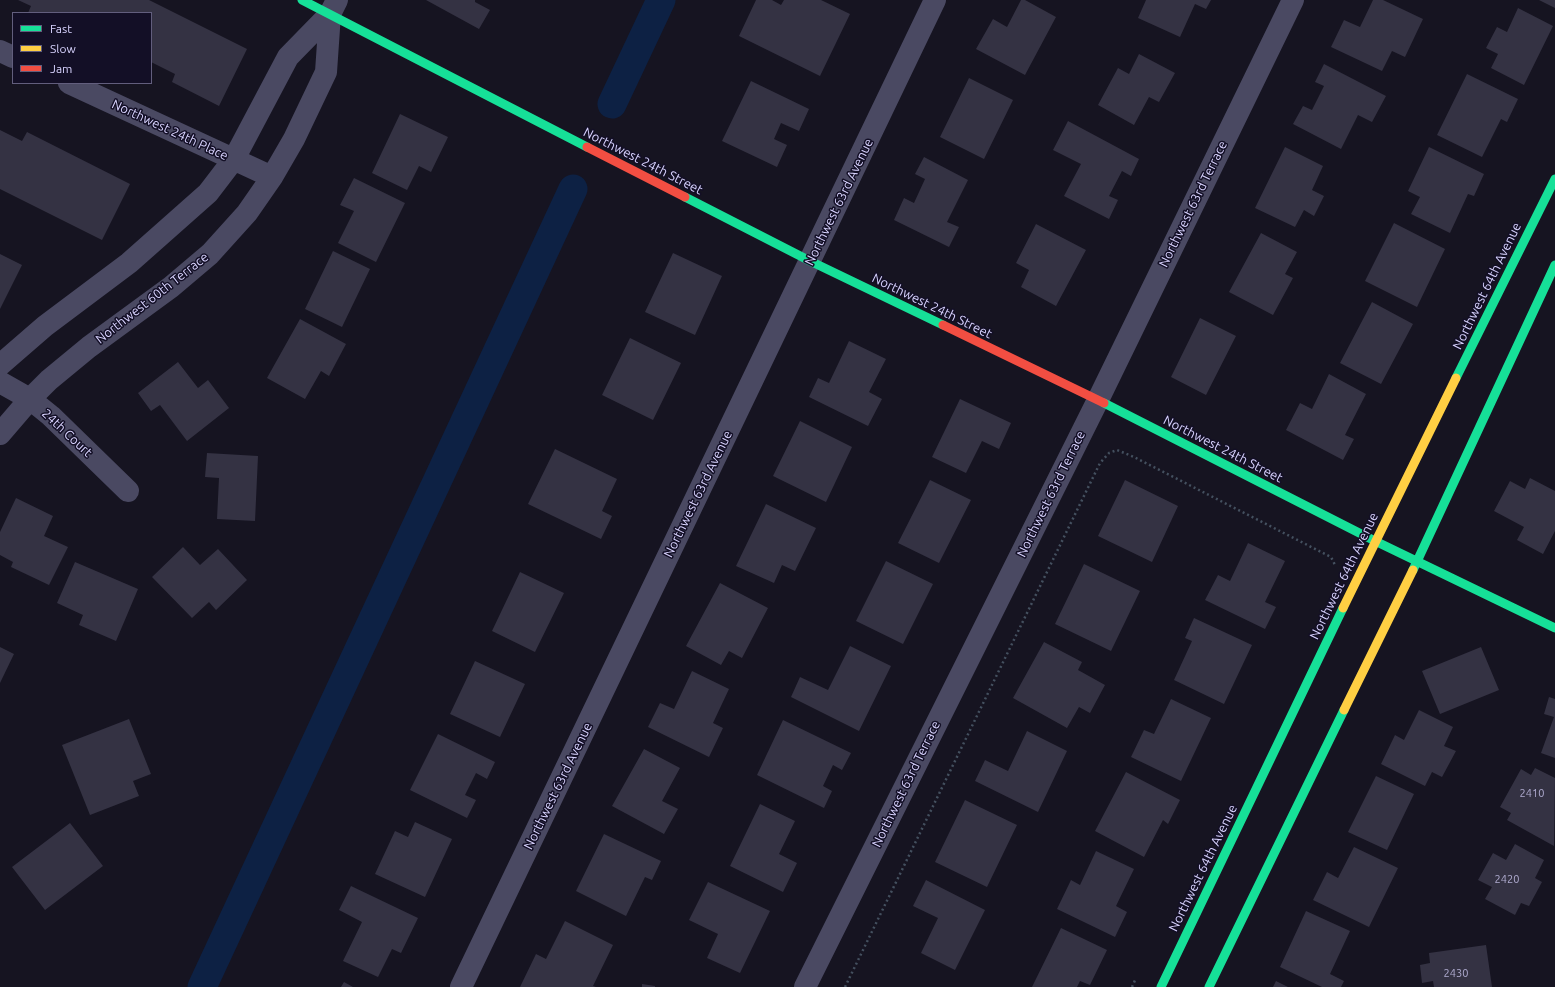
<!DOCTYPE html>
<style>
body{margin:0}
#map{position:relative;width:1555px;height:987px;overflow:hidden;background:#161421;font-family:Ubuntu,sans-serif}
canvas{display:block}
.legend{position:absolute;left:12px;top:12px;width:140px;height:72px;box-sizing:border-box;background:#130f26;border:1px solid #625e7d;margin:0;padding:5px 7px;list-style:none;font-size:12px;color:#d9d4ff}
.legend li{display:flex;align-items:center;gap:8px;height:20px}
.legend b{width:20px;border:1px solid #625e7d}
</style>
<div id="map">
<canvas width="1555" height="987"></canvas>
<ul class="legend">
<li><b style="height:5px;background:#16e098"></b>Fast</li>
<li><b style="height:5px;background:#ffcf43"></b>Slow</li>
<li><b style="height:5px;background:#f24e42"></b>Jam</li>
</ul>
</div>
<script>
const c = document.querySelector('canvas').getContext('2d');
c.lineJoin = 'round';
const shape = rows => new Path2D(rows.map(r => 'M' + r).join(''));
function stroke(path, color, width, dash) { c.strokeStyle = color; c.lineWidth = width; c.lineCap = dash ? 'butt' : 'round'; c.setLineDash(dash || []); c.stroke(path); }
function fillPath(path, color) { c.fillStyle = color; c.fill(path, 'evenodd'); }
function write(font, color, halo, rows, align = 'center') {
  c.font = font + ' Ubuntu,sans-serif'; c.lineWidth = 3; c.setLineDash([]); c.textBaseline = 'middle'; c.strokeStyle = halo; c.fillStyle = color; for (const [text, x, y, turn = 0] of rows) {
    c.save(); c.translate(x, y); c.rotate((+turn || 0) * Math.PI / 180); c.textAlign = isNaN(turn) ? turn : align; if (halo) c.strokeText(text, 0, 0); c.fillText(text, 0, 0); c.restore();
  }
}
const canal = shape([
 [612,104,661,0],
 [202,987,573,189]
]);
const building = shape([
 [18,0,149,0,247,49,219,106,172,82,175,74,151,62,151,13,28,13,31,6],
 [426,0,475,0,475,2,490,10,479,29],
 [756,0,772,0,781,5,784,0,821,0,850,14,820,76,739,36],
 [1021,0,1025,0,1056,17,1025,75,976,49,993,19,1007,27],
 [1146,0,1211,0,1206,9,1195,4,1180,37,1138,18],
 [1373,0,1383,0,1423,19,1405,57,1392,51,1382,71,1331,47,1344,20,1360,27],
 [1539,0,1555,0,1555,8],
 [1518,8,1553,26,1524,85,1491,68,1498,54,1486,48,1497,27,1507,32],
 [1139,54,1175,73,1159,102,1149,97,1134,125,1098,105,1118,68,1129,74],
 [1324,64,1386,96,1372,122,1358,115,1341,149,1293,124,1303,106,1312,110,1324,86,1315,82],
 [1467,74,1518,99,1507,122,1501,119,1482,157,1437,135],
 [969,78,1013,100,984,159,940,137],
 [751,81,809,109,799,131,781,123,774,139,787,145,777,167,722,141],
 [400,114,448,137,431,172,419,166,407,190,372,173],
 [1068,121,1139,159,1131,176,1122,171,1109,196,1118,200,1109,219,1064,196,1081,164,1053,150],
 [0,130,22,141,27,132,130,184,102,240,0,189],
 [1285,147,1323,166,1312,190,1324,196,1314,216,1304,210,1295,227,1255,208],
 [1429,147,1484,174,1474,196,1468,194,1450,233,1411,214,1420,197,1408,191],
 [924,157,968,180,947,222,959,227,949,247,894,220,904,198,914,203,925,179,915,174],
 [354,178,405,203,376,262,338,243,354,211,340,205],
 [1394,223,1445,249,1417,307,1365,281],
 [1036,224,1086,250,1056,306,1021,287,1029,270,1016,263],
 [1261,233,1297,252,1285,274,1293,278,1273,315,1229,292],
 [333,251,370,269,342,327,305,309],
 [673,253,722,276,695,335,645,312],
 [0,254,22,265,0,309],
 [1372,302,1413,324,1381,384,1340,363],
 [1200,318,1236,336,1206,395,1171,377],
 [300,319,346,344,329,376,321,371,305,399,267,378],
 [630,338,681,363,653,420,602,395],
 [849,341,886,359,869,392,882,399,868,426,809,397,818,378,829,383],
 [178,362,198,388,208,380,229,408,187,441,160,405,151,411,138,393],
 [1329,374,1366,394,1345,435,1354,439,1343,460,1286,430,1300,403,1312,409],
 [960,399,1011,423,999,449,982,441,966,473,932,457],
 [800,421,852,447,826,502,773,476],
 [555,449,617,479,602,511,612,516,601,539,528,504],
 [207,453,258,456,255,521,217,519,219,478,205,477],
 [1530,478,1555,491,1555,531,1543,554,1517,540,1524,527,1494,511,1510,481,1525,489],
 [930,480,971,500,939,563,898,543],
 [1125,480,1178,506,1152,562,1098,536],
 [16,498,53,516,44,536,68,547,49,585,11,567,13,562,0,555,0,532],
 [766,504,816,528,795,571,782,565,774,583,736,566],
 [1248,543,1285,561,1265,602,1276,607,1265,629,1205,600,1218,575,1230,581],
 [183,547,200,565,218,549,247,580,216,610,209,602,192,618,152,577],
 [886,561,933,584,903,644,856,621],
 [75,562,138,589,116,641,79,625,83,615,57,603],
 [1084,564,1140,591,1111,651,1055,624],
 [520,572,564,593,535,652,492,631],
 [720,583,768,608,742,658,729,651,721,665,686,646],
 [1194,618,1252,645,1224,704,1174,680,1192,641,1185,638],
 [1044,642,1082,662,1078,670,1105,685,1090,713,1079,707,1067,728,1013,698],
 [850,646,891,666,859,731,791,697,800,677,828,690],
 [0,647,14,654,0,683],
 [1481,647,1499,690,1440,714,1422,671],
 [475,661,525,684,500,737,450,714],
 [692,671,729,689,713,723,723,728,709,757,648,727,660,703,674,709],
 [1549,697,1555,699,1555,758,1541,753,1554,717,1544,714],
 [1171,699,1211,718,1181,781,1131,757,1144,730,1154,734],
 [1419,710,1453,727,1444,746,1456,751,1442,777,1432,772,1425,786,1381,764,1395,735,1404,740],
 [129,719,151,774,133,781,139,796,90,815,62,745],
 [783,720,851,753,842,770,833,765,823,786,832,791,824,808,757,775],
 [1027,731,1067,751,1038,812,975,781,985,760,1008,771],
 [438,734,495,762,487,779,476,773,465,795,476,800,467,818,410,790],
 [644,749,680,768,662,801,678,809,664,834,612,806],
 [1535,768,1555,778,1554,846,1507,820,1511,813,1500,807,1521,769,1531,775],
 [1126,772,1180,800,1168,824,1163,820,1144,857,1095,831],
 [1376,776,1414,794,1387,850,1348,832],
 [965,800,1017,825,987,887,935,862],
 [760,804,795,821,779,854,797,863,783,892,730,866],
 [415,822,452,839,425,897,375,874,395,831,408,837],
 [70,823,103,866,45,910,12,867],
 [604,834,661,861,652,880,645,877,626,916,576,891],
 [1515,844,1544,860,1535,878,1542,882,1529,906,1521,903,1515,915,1485,899,1492,887,1478,880,1493,853,1506,860],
 [1354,847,1398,868,1369,927,1313,900,1327,872,1338,878],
 [1096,851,1134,869,1116,906,1127,912,1115,937,1057,909,1071,880,1080,885],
 [926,880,985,910,955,970,921,953,938,918,913,906],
 [708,882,770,911,740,973,707,958,718,934,689,920],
 [351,886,418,918,401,953,392,949,378,977,343,961,362,922,339,910],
 [1306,911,1350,931,1330,974,1344,981,1341,987,1322,987,1280,967],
 [565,921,613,945,593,986,596,987,520,987,536,954,546,959],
 [1061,928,1107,950,1090,985,1080,981,1077,987,1032,987],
 [1486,945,1492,987,1434,987,1433,981,1422,983,1420,965,1430,963,1429,953],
 [1276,981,1288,987,1273,987],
 [344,982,353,987,341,987],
 [642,984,655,986,655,987,642,987]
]);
const path = shape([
 [845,987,1100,463,1109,453,1117,450,1134,457,1331,557,1335,565],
 [1132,987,1136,978]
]);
const street = shape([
 [0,51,13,57],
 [69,83,272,177],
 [0,365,45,326,129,263,208,193,234,159,288,57,330,14,337,0],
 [0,382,30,399,51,416,128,491],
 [0,434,30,399,49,380,89,347,171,287,210,254,247,213,272,177,294,139,326,72,330,14],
 [461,987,935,0],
 [805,987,1098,400,1293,0]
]);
const fast = shape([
 [302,0,587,147],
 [685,197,810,261,943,325],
 [1456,378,1555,179],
 [1104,403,1375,541,1555,628],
 [1413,570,1555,265],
 [1161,987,1343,608],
 [1209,987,1344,710]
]);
const slow = shape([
 [1343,608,1456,378],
 [1344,710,1413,570]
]);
const jam = shape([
 [587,147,685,197],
 [943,325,1104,403]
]);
const numberNames = [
 ["2410",1532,793],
 ["2420",1507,879],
 ["2430",1456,973]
];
const streetNames = [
 ["Northwest 24th Place",170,130,25],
 ["Northwest 24th Street",643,161,27],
 ["Northwest 63rd Avenue",839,202,-64],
 ["Northwest 63rd Terrace",1193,204,-64],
 ["Northwest 64th Avenue",1487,286,-64],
 ["Northwest 60th Terrace",152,298,-38],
 ["Northwest 24th Street",932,306,26],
 ["24th Court",67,433,43],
 ["Northwest 24th Street",1223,449,27],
 ["Northwest 63rd Avenue",698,494,-64],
 ["Northwest 63rd Terrace",1051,494,-64],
 ["Northwest 64th Avenue",1344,576,-64],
 ["Northwest 63rd Terrace",906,784,-64],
 ["Northwest 63rd Avenue",558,786,-64],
 ["Northwest 64th Avenue",1203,868,-64]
];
stroke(canal, '#0d2144', 29);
fillPath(building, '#343243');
stroke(path, '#44505f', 2.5, [2, 3]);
stroke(street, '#4a4962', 22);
stroke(fast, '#16e098', 9);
stroke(slow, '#ffcf43', 9);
stroke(jam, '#f24e42', 9);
write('11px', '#b0acd0', null, numberNames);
write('13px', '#d9d4ff', '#130f26', streetNames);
</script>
